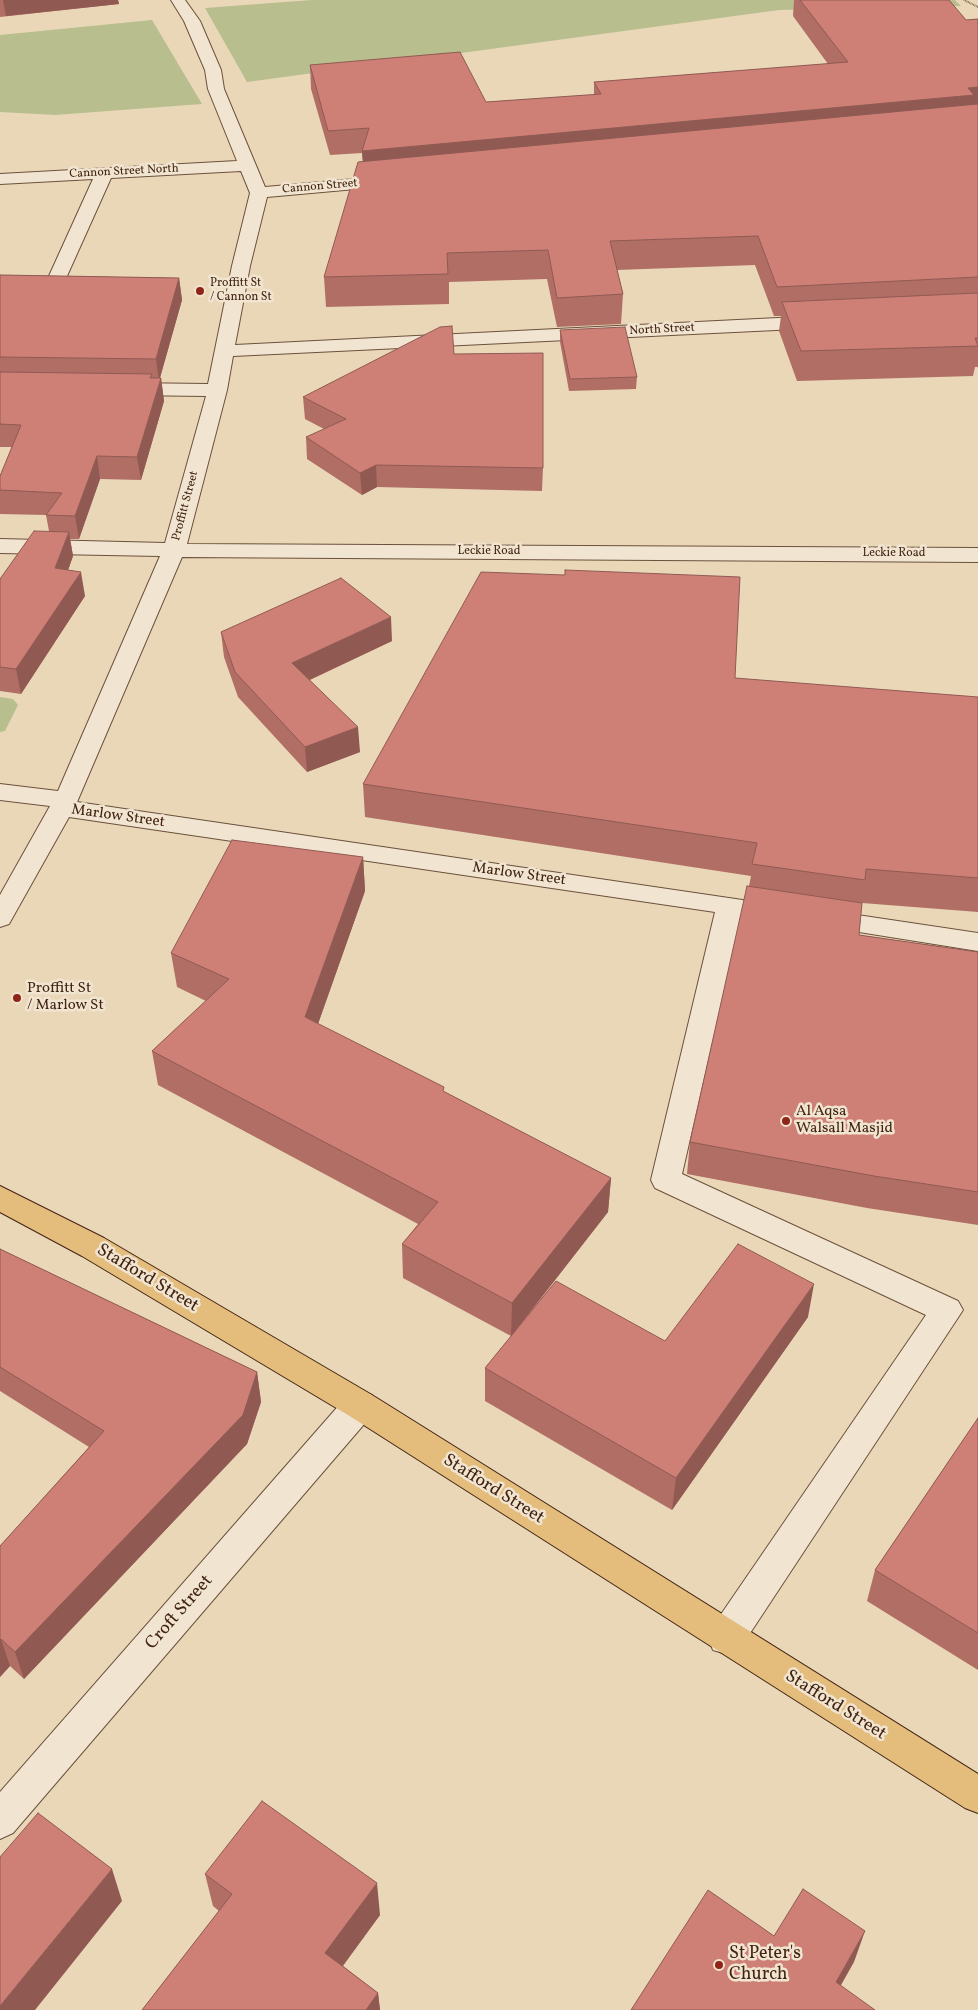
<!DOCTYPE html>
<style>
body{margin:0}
canvas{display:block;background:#e9d7b8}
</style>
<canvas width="978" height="2010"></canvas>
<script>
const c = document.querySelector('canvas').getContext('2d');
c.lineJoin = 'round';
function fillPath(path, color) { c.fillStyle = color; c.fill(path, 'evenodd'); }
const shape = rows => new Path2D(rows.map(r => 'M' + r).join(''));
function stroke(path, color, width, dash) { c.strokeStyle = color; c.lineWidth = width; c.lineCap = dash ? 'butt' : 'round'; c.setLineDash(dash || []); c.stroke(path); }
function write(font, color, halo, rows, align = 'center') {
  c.font = font + ' Vollkorn,serif'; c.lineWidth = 5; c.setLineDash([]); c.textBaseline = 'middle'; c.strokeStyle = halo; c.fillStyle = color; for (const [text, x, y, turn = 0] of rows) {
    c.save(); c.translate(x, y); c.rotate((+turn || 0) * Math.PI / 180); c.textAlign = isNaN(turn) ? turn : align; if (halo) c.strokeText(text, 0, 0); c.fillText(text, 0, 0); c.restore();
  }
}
const green = shape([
 [312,0,955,0,961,6,779,10,247,82,205,8],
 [152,20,202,104,55,115,0,112,0,35],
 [0,697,13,699,18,705,5,731,0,732]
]);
const path = shape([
 [964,0,978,7]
]);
const minor = shape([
 [171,0,185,0,200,21,221,70,224,89,265,187,389,176,395,177,398,181,395,185,389,186,267,197,250,266,235,345,818,316,825,318,827,322,825,326,818,328,233,356,227,390,187,544,978,548,978,562,182,557,77,802,756,902,760,908,756,914,741,916,682,1174,958,1301,963,1310,739,1650,726,1654,713,1650,708,1638,713,1626,926,1315,655,1188,651,1180,715,912,69,817,9,924,0,927,0,895,50,806,0,800,0,784,58,791,160,556,0,553,0,539,165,543,206,396,126,395,119,393,116,389,119,385,126,383,208,384,232,266,250,193,241,171,111,178,67,276,64,280,58,281,52,280,49,276,93,179,0,184,0,174,237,161,208,89,205,70,184,21,171,0],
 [824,910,978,933,978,951,815,925,811,919,815,913,824,910],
 [360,1391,372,1395,376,1405,372,1415,13,1833,0,1839,0,1792,348,1395,360,1391]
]);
const major = shape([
 [0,1186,104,1238,372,1395,978,1774,978,1813,965,1808,348,1415,82,1256,0,1212,0,1186]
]);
const wall = shape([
 [0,0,118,0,119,4,0,17],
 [794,0,949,0,966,20,978,19,978,367,975,367,973,376,797,381,779,331,781,316,774,316,755,265,617,270,623,294,621,324,557,327,547,279,449,282,449,304,326,307,324,277,363,162,362,153,330,155,311,89,310,65,486,102,594,95,594,82,828,64,793,16],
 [0,275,179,278,182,300,160,378,161,378,164,401,141,480,100,479,79,539,70,539,73,556,68,570,85,596,21,694,0,691,0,579,49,531,46,515,0,514,0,476,12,447,0,447],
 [560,330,637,377,636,389,569,391,560,342],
 [454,354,543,468,542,491,377,487,362,495,307,459,306,437,324,429,305,419,303,397],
 [221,632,392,641,310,680,360,752,307,772,238,697,224,657],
 [978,697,978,912,862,903,859,935,978,952,978,1225,867,1208,687,1174,690,1142,749,886,751,876,365,817,363,784],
 [363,857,365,891,318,1024,444,1092,611,1178,608,1212,518,1328,665,1341,808,1317,672,1510,485,1401,485,1368,511,1336,403,1278,402,1244,418,1224,158,1085,152,1051,206,1001,177,987,171,953],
 [0,1249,257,1372,261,1402,247,1444,24,1679,10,1666,0,1677,0,1546,89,1447,0,1391],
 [978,1418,978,1670,867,1601,875,1570],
 [205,1874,380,1915,343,1966,378,1993,380,2010,142,2010,219,1911,213,1906]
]);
const shadedWall = shape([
 [3,0,118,0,119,4,6,16],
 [978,87,978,111,364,176,362,151],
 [179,278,182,300,159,381,156,359],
 [161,378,164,401,141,480,137,457],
 [97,456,100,479,79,539,75,516],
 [376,465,377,487,362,495,360,473],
 [69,532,73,556,60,593,55,568],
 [81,572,85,596,21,694,16,669],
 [391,617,392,641,294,687,292,663],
 [358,727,360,752,307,772,305,747],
 [363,857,365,891,308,1052,305,1017],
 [611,1178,608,1212,511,1336,512,1303],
 [814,1284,808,1317,672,1510,676,1478],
 [257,1372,261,1402,247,1444,24,1679,15,1652],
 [1,1639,10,1666,0,1677,0,1640],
 [112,1869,122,1901,35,2010,0,2010,0,2006],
 [377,1883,380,1915,330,1983,325,1953],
 [865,1931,854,1962,827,2010,836,1982],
 [378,1993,380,2010,366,2010]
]);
const building = shape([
 [800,0,949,0,966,20,978,19,978,87,968,88,974,95,362,151,369,128,328,131,310,65,460,52,486,102,601,94,594,82,848,62,800,0],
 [978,104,978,277,777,287,758,236,610,241,623,294,557,298,548,250,447,253,448,274,324,277,358,162,978,104],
 [0,275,179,278,156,359,0,357,0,275],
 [978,293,978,338,975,338,978,346,801,351,782,302,978,293],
 [452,326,454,354,543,353,543,468,376,465,360,473,306,437,346,419,303,397,440,327,452,326],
 [625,327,637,377,570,379,560,330,625,327],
 [0,372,152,374,150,378,161,378,137,457,97,456,75,516,46,515,62,493,0,490,0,476,21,425,0,424,0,372],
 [34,531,69,532,55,568,81,572,16,669,0,667,0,579,34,531],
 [565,570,740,577,735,678,978,697,978,878,866,869,865,880,752,864,757,843,363,784,481,572,565,575,565,570],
 [341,578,391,617,292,663,358,727,305,747,235,672,221,632,341,578],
 [232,840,363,857,305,1017,444,1087,443,1091,611,1178,512,1303,402,1244,438,1202,152,1051,229,979,171,953,232,840],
 [747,886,862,903,859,935,978,952,978,1192,874,1176,690,1142,747,886],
 [738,1244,814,1284,676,1478,485,1368,556,1281,665,1341,738,1244],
 [0,1249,257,1372,243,1415,15,1652,1,1639,0,1640,0,1546,104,1431,0,1367,0,1249],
 [978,1418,978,1633,875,1570,978,1418],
 [262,1801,377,1883,325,1953,378,1993,366,2010,142,2010,232,1894,205,1874,262,1801],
 [38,1813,112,1869,0,2006,0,1857,38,1813],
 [803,1889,865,1931,836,1982,875,2010,631,2010,708,1890,774,1936,803,1889]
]);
const markers = [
 [200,291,5,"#8f2418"],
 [17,998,5,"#8f2418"],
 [786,1121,5,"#8f2418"],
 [719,1965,5,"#8f2418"]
];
const farStreetnames = [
 ["Cannon Street North",124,172,-3],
 ["Cannon Street",320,187,-5],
 ["North Street",662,330,-3],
 ["Proffitt Street",186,506,-75],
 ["Leckie Road",489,552],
 ["Leckie Road",894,554]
];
const farPoinames = [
 ["Proffitt St",210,284],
 ["/ Cannon St",210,298]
];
const streetNames = [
 ["Marlow Street",118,817,8],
 ["Marlow Street",519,875,8]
];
const poiNames = [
 ["Proffitt St",27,989],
 ["/ Marlow St",27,1006],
 ["Al Aqsa",796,1112],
 ["Walsall Masjid",796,1129]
];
const nearStreetnames = [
 ["Stafford Street",147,1279,31],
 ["Stafford Street",493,1490,32],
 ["Croft Street",180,1613,-49],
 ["Stafford Street",835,1706,32]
];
const nearPoinames = [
 ["St Peter's",729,1955],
 ["Church",729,1976]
];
fillPath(green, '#b8be8e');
stroke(minor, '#6c513c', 2);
stroke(major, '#422412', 2);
stroke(path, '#422412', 2, [0.5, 1]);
fillPath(minor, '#f1e5d1');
fillPath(major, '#e4bc7c');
fillPath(wall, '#b16e65');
fillPath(shadedWall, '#905a53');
fillPath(building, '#ce8076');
stroke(building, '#905a53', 1);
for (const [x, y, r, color] of markers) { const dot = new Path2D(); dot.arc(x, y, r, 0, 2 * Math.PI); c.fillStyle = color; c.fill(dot); stroke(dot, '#f1e5d1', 2); }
write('12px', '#422412', '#f1e5d1', farStreetnames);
write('12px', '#422412', '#f1e5d1', farPoinames, 'left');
write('15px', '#422412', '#f1e5d1', streetNames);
write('15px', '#422412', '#f1e5d1', poiNames, 'left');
write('18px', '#422412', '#f1e5d1', nearStreetnames);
write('18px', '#422412', '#f1e5d1', nearPoinames, 'left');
</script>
